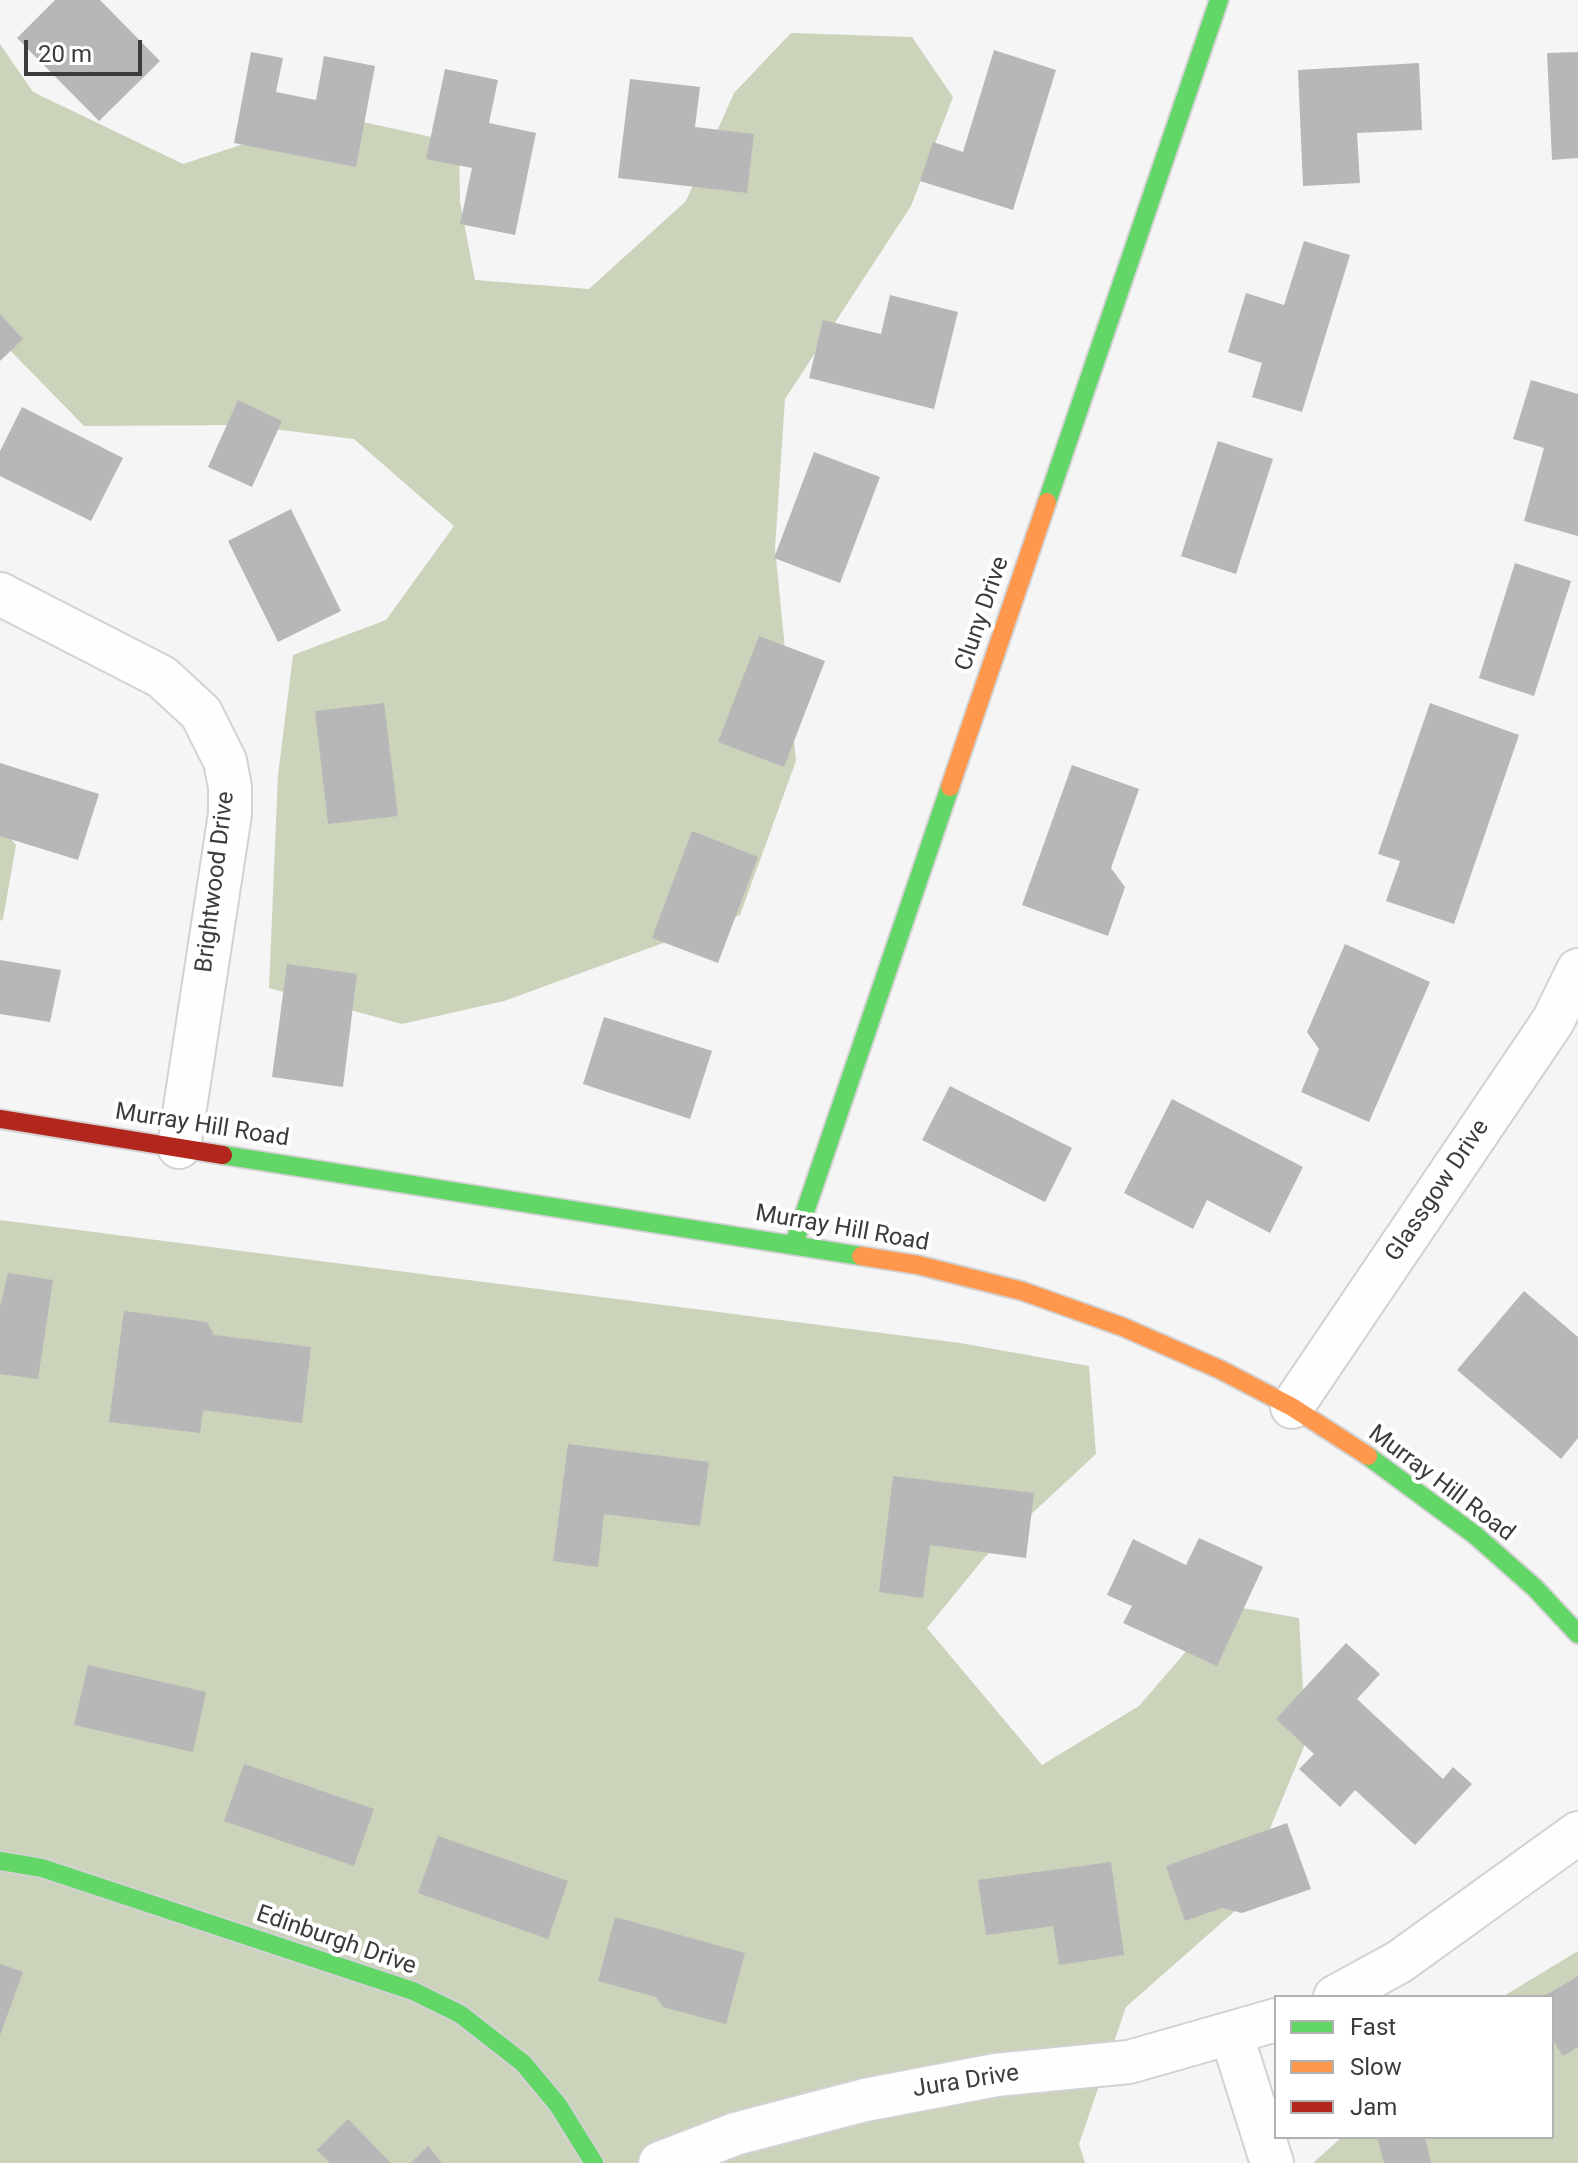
<!DOCTYPE html>
<style>
body{margin:0}
#map{position:relative;width:1578px;height:2163px;overflow:hidden;background:#f5f5f5;font-family:Roboto,sans-serif}
canvas{display:block}
.legend{position:absolute;left:1274px;top:1995px;width:280px;height:144px;box-sizing:border-box;background:#fff;border:2px solid #b1b1b1;margin:0;padding:10px 14px;list-style:none;font-size:24px;color:#3c3c3d}
.legend li{display:flex;align-items:center;gap:16px;height:40px}
.legend b{width:40px;border:2px solid #b1b1b1}
.scale{position:absolute;left:24px;top:40px;width:118px;height:36px;box-sizing:border-box;border:4px solid #3c3c3d;border-top:0;padding-left:10px;font-size:24px;line-height:28px;white-space:nowrap;color:#3c3c3d;-webkit-text-stroke:6px #fff;paint-order:stroke}
</style>
<div id="map">
<canvas width="1578" height="2163"></canvas>
<ul class="legend">
<li><b style="height:10px;background:#63d668"></b>Fast</li>
<li><b style="height:10px;background:#ff974d"></b>Slow</li>
<li><b style="height:10px;background:#b3261e"></b>Jam</li>
</ul>
<div class="scale">20 m</div>
</div>
<script>
const c = document.querySelector('canvas').getContext('2d');
c.lineJoin = 'round';
function fillPath(path, color) { c.fillStyle = color; c.fill(path, 'evenodd'); }
const shape = rows => new Path2D(rows.map(r => 'M' + r).join(''));
function stroke(path, color, width, dash) { c.strokeStyle = color; c.lineWidth = width; c.lineCap = dash ? 'butt' : 'round'; c.setLineDash(dash || []); c.stroke(path); }
function write(font, color, halo, rows, align = 'center') {
  c.font = font + ' Roboto,sans-serif'; c.lineWidth = 8; c.setLineDash([]); c.textBaseline = 'middle'; c.strokeStyle = halo; c.fillStyle = color; for (const [text, x, y, turn = 0] of rows) {
    c.save(); c.translate(x, y); c.rotate((+turn || 0) * Math.PI / 180); c.textAlign = isNaN(turn) ? turn : align; if (halo) c.strokeText(text, 0, 0); c.fillText(text, 0, 0); c.restore();
  }
}
const forest = shape([
 [791,33,912,37,953,97,911,206,785,399,775,548,796,761,740,915,504,1001,402,1024,269,988,278,775,293,655,386,620,454,526,354,439,241,425,84,426,0,340,0,44,33,92,183,164,331,115,459,143,460,202,475,280,589,289,686,201,734,93],
 [0,826,16,845,3,919,0,921],
 [0,1220,960,1343,1089,1366,1096,1454,985,1557,927,1628,1042,1765,1139,1706,1226,1605,1299,1618,1306,1742,1236,1910,1126,2007,1079,2144,1085,2163,0,2163],
 [1578,1951,1578,2163,1313,2163,1342,2137,1552,2137,1552,1997,1502,1997]
]);
const building = shape([
 [55,0,100,0,160,61,99,121,17,38],
 [994,50,1056,70,1013,210,920,181,933,142,963,152],
 [251,52,283,58,276,92,316,100,324,56,375,66,356,167,234,143],
 [1578,52,1578,158,1552,160,1547,53],
 [1419,63,1422,130,1357,133,1360,183,1303,186,1298,70],
 [445,69,498,80,489,123,536,133,515,235,460,224,472,168,426,159],
 [630,79,700,87,695,127,754,134,747,193,618,178],
 [1304,241,1350,255,1302,412,1252,397,1262,363,1228,352,1246,293,1284,305],
 [890,295,958,312,934,409,809,378,823,320,881,334],
 [0,314,23,339,0,361],
 [1531,380,1578,394,1578,536,1524,521,1544,448,1513,439],
 [238,400,282,421,252,487,208,467],
 [22,407,123,458,91,521,0,476,0,451],
 [1218,441,1273,459,1236,574,1181,556],
 [814,452,880,477,840,583,774,558],
 [291,509,341,611,278,642,228,541],
 [1515,563,1571,581,1534,696,1479,678],
 [759,636,825,661,784,767,718,742],
 [384,703,398,816,328,824,315,711],
 [1430,703,1519,735,1454,924,1386,901,1400,861,1378,854],
 [0,763,99,794,78,860,0,836],
 [1072,765,1139,789,1111,868,1125,887,1108,936,1022,905],
 [692,831,758,857,718,963,652,938],
 [1345,944,1430,982,1369,1122,1301,1092,1319,1049,1307,1032],
 [0,960,61,970,50,1022,0,1014],
 [287,964,357,974,343,1087,272,1077],
 [604,1017,712,1051,690,1119,583,1084],
 [950,1086,1072,1148,1045,1202,922,1140],
 [1172,1099,1303,1167,1270,1233,1207,1200,1193,1229,1124,1193],
 [8,1273,53,1280,38,1379,0,1374,0,1307],
 [1524,1291,1578,1337,1578,1438,1561,1459,1457,1370],
 [124,1311,207,1322,214,1335,311,1347,302,1423,203,1410,200,1433,109,1422],
 [568,1444,709,1462,700,1526,604,1514,598,1567,553,1561],
 [893,1476,1034,1493,1026,1558,930,1545,923,1598,879,1592],
 [1199,1538,1263,1567,1217,1666,1123,1623,1132,1606,1107,1595,1133,1539,1186,1565],
 [1346,1643,1380,1674,1357,1699,1443,1779,1453,1767,1472,1784,1415,1845,1355,1790,1340,1807,1299,1769,1314,1754,1276,1719],
 [88,1665,206,1692,193,1752,74,1725],
 [244,1764,374,1809,354,1866,224,1821],
 [1287,1823,1311,1889,1242,1913,1222,1908,1185,1921,1166,1866],
 [438,1836,568,1881,548,1939,418,1893],
 [1111,1862,1124,1955,1059,1965,1053,1926,986,1935,978,1880],
 [615,1917,745,1953,726,2024,663,2007,656,1997,598,1981],
 [0,1964,23,1972,0,2035],
 [1578,1976,1578,2047,1563,2056,1552,2039,1552,1997,1543,1997],
 [348,2119,391,2163,330,2163,317,2150],
 [1377,2137,1425,2137,1431,2163,1384,2163],
 [428,2146,442,2163,411,2163]
]);
const street = shape([
 [0,594,162,677,201,713,225,761,230,787,230,814,179,1147],
 [1292,1407,1553,1021,1578,970],
 [1335,1997,1399,1962,1578,1833],
 [1231,2033,1272,2163],
 [660,2163,735,2134,865,2100,996,2075,1129,2062,1276,2020]
]);
const fast = shape([
 [1047,502,1219,0],
 [223,1155,861,1256],
 [794,1244,950,787],
 [1368,1456,1475,1535,1535,1588,1578,1634],
 [0,1861,42,1868,413,1991,460,2014,523,2063,558,2105,594,2163]
]);
const slow = shape([
 [950,787,1047,502],
 [861,1256,918,1265,1022,1291,1123,1327,1221,1370,1292,1407,1368,1456]
]);
const jam = shape([
 [0,1119,223,1155]
]);
const streetNames = [
 ["Cluny Drive",983,614,-71],
 ["Brightwood Drive",216,882,-83],
 ["Murray Hill Road",202,1126,9],
 ["Glassgow Drive",1438,1191,-56],
 ["Murray Hill Road",842,1229,10],
 ["Murray Hill Road",1441,1484,37],
 ["Edinburgh Drive",336,1941,19],
 ["Jura Drive",966,2082,-9]
];
fillPath(forest, '#cbd3bb');
fillPath(building, '#b7b7b7');
stroke(street, '#d2d2d2', 46);
stroke(fast, '#d2d2d2', 22);
stroke(slow, '#d2d2d2', 22);
stroke(jam, '#d2d2d2', 22);
stroke(street, '#fefefe', 42);
stroke(fast, '#63d668', 18);
stroke(slow, '#ff974d', 18);
stroke(jam, '#b3261e', 18);
write('24px', '#3c3c3d', '#fff', streetNames);
</script>
